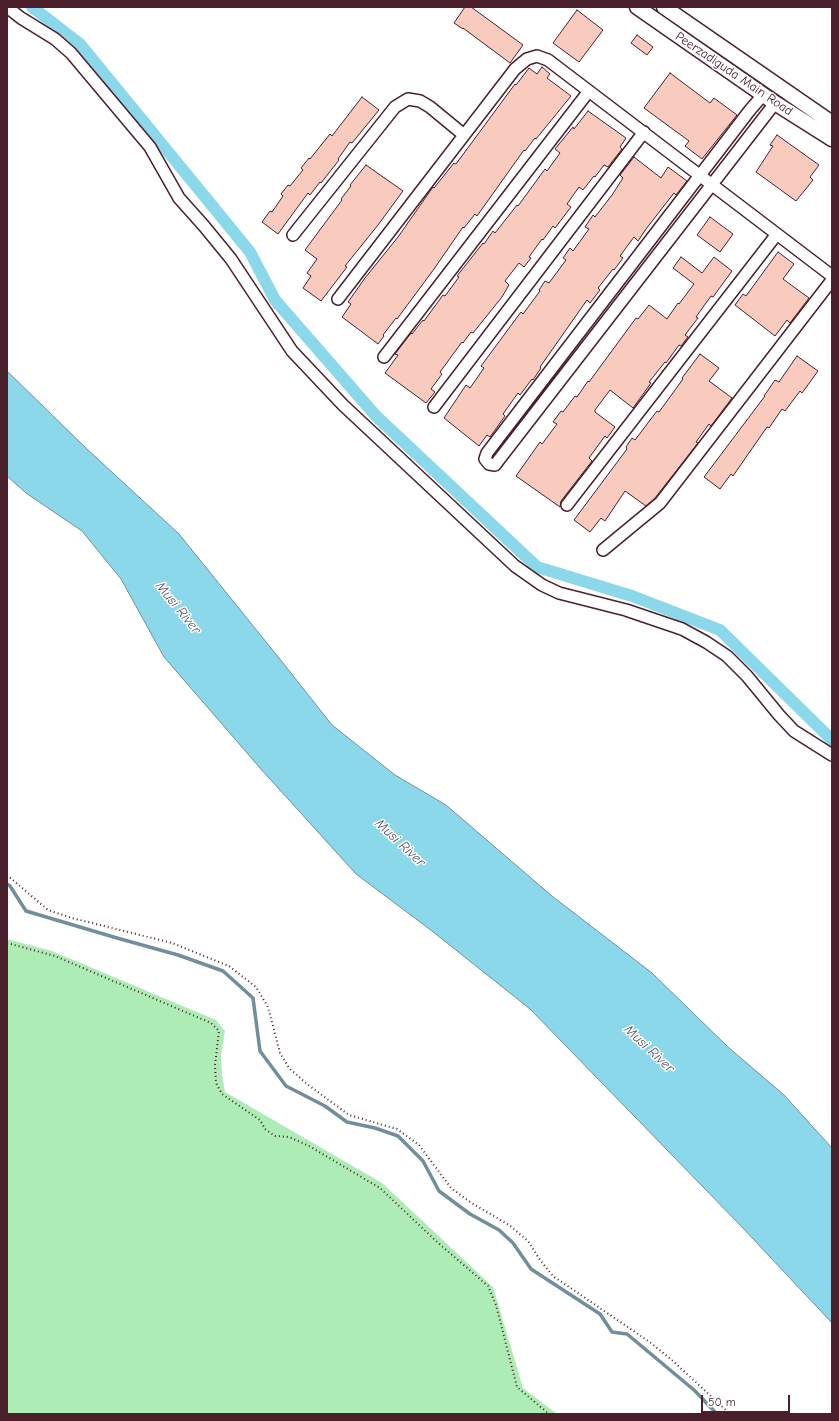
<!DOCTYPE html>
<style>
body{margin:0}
#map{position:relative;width:839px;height:1421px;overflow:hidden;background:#fff;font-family:"Comic Neue",sans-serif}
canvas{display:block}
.frame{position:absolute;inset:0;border:8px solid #4a1f2b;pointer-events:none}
.scale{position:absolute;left:701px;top:1395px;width:89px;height:18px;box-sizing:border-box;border:2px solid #4a1f2b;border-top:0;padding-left:5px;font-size:12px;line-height:14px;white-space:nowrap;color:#4a1f2b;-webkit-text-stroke:3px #fff;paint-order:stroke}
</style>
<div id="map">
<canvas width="839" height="1421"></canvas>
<div class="frame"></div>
<div class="scale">50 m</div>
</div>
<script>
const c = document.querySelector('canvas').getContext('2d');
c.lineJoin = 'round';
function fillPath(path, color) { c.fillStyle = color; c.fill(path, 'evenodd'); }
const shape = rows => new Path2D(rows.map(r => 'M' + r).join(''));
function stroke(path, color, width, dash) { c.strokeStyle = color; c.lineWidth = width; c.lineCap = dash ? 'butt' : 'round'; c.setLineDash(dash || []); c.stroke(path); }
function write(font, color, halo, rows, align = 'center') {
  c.font = font + ' "Comic Neue",sans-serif'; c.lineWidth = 3; c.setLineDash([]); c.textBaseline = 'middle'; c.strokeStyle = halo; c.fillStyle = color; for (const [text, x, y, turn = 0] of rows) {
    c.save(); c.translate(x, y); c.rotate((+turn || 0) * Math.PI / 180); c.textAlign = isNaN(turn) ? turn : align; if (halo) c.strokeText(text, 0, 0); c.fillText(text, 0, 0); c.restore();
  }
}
const green = shape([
 [7,939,52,951,216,1020,225,1031,221,1055,222,1074,225,1092,382,1183,493,1287,523,1388,557,1414,7,1414]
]);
const water = shape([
 [7,371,87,449,179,534,283,663,332,725,395,775,446,805,552,896,652,973,728,1047,784,1095,832,1148,832,1323,740,1225,530,1009,432,931,356,874,260,768,164,657,121,579,82,531,26,493,7,476,7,371]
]);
const stream = shape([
 [7,884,10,886,26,911,117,938,178,955,223,971,253,998,260,1051,286,1086,325,1106,347,1122,375,1128,398,1136,423,1161,439,1191,470,1214,499,1230,513,1243,531,1269,600,1314,612,1332,627,1334,694,1390,717,1414]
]);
const canal = shape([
 [32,7,80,44,250,252,275,300,376,416,537,567,632,596,720,630,832,740]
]);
const building = shape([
 [465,7,471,7,478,12,523,45,510,63,463,28,463,29,454,23,465,7],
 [577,10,603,30,579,62,553,43,577,10],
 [637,35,653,47,647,55,631,43,637,35],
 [542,67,550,74,547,78,571,96,536,139,535,138,525,151,524,150,477,216,475,214,464,228,463,227,434,269,397,319,396,318,383,335,384,336,378,344,342,317,351,304,348,302,365,278,398,237,433,187,434,188,454,163,456,164,515,84,516,85,529,68,537,74,542,67],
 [670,73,710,103,714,98,737,115,702,159,685,146,689,141,644,108,670,73],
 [362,97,379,110,352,143,350,142,338,159,339,160,321,183,320,182,310,195,308,193,278,234,262,222,270,211,272,212,283,196,281,194,288,185,290,186,303,170,301,168,309,158,310,159,330,134,332,136,362,97],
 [588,111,626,138,620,147,622,149,608,167,604,165,595,177,594,176,583,190,579,187,567,204,571,207,555,228,553,226,543,240,542,239,529,257,531,258,524,267,519,263,505,281,509,285,502,297,473,333,471,332,463,343,462,342,440,372,442,374,431,389,435,392,426,403,385,373,398,355,395,354,411,333,412,334,423,320,424,321,443,295,445,296,459,277,457,276,483,243,484,244,493,231,495,233,517,205,518,206,545,169,547,171,560,153,555,149,573,127,574,129,588,111],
 [777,135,819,165,810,177,813,180,796,201,756,172,773,146,770,145,777,135],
 [634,157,661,178,668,167,687,181,676,195,674,193,646,229,638,241,634,237,620,256,623,258,614,270,613,269,598,288,600,290,590,303,587,300,540,367,541,368,533,380,532,379,520,395,518,393,503,414,505,416,490,437,487,435,479,446,444,418,466,385,470,388,484,368,481,366,521,312,523,314,540,291,539,290,545,281,549,283,566,260,563,258,570,248,573,251,589,229,585,227,593,215,595,217,612,195,623,178,620,175,634,157],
 [366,165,403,191,378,225,345,266,347,267,321,301,303,288,311,276,307,273,317,259,305,250,342,200,341,199,351,186,350,185,366,165],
 [710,217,733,234,720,252,697,235,710,217],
 [778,252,794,264,783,279,809,298,790,323,787,320,775,336,735,305,743,294,746,296,778,252],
 [681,257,702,273,714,257,732,271,713,297,711,296,696,317,698,318,685,335,688,337,681,346,679,345,666,363,665,362,649,382,651,383,633,408,610,390,595,410,595,412,615,427,607,438,605,436,589,458,592,461,561,501,560,507,516,476,540,442,542,444,557,424,553,422,561,411,563,412,575,396,577,397,588,381,589,382,636,318,638,319,649,305,667,319,678,303,679,304,694,284,673,268,681,257],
 [700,354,719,368,709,381,732,398,711,426,709,424,696,442,698,443,655,498,646,506,625,491,605,521,601,518,590,532,574,520,627,449,626,447,632,438,635,440,657,411,659,412,683,379,682,378,700,354],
 [797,356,818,371,802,393,800,391,785,411,782,409,769,428,767,427,733,476,731,474,720,489,704,477,765,396,764,396,775,380,779,382,797,356]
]);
const path = shape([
 [7,875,48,910,72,918,172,943,229,966,256,987,268,1007,280,1053,289,1068,307,1084,349,1115,397,1129,419,1145,451,1188,470,1202,509,1225,528,1241,540,1260,553,1276,651,1343,673,1361,730,1414],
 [7,943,55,956,211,1023,219,1031,215,1065,216,1083,222,1094,260,1120,265,1129,275,1136,289,1137,309,1146,380,1188,436,1241,488,1286,496,1305,517,1387,549,1414]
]);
const minor = shape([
 [7,7,21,18,55,39,71,53,150,147,179,198,204,226,231,259,292,351,343,405,515,566,542,585,559,593,626,610,682,629,706,642,727,656,747,676,779,715,794,731,832,755],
 [763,95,750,110,487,453,485,459,489,464,495,465,498,461,775,103],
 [293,235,395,107,408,99,420,101,430,107,464,135],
 [338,299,515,69,527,59,537,56,548,60,832,276],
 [384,357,589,91],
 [434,407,644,132],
 [567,505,777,234],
 [603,550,660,503,832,280]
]);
const tertiary = shape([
 [637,7,775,103,832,139],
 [664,7,832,123]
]);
const streetNames = [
 ["Peerzadiguda Main Road",734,74,34]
];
const waterNames = [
 ["Musi River",178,608,51],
 ["Musi River",400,843,43],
 ["Musi River",649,1049,43]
];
fillPath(green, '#adecb4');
fillPath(water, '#8bd8eb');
stroke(water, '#718e9e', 1);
stroke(stream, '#718e9e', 3.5);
stroke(canal, '#8bd8eb', 12);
fillPath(building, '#f9cbbe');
stroke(building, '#4a1f2b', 1);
stroke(minor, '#4a1f2b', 14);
stroke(tertiary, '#4a1f2b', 17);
stroke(path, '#4a1f2b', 2, [1, 3]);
stroke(minor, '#fff', 11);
stroke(tertiary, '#fff', 14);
write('13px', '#4a1f2b', '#fff', streetNames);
write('italic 14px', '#5e5665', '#fff', waterNames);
</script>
